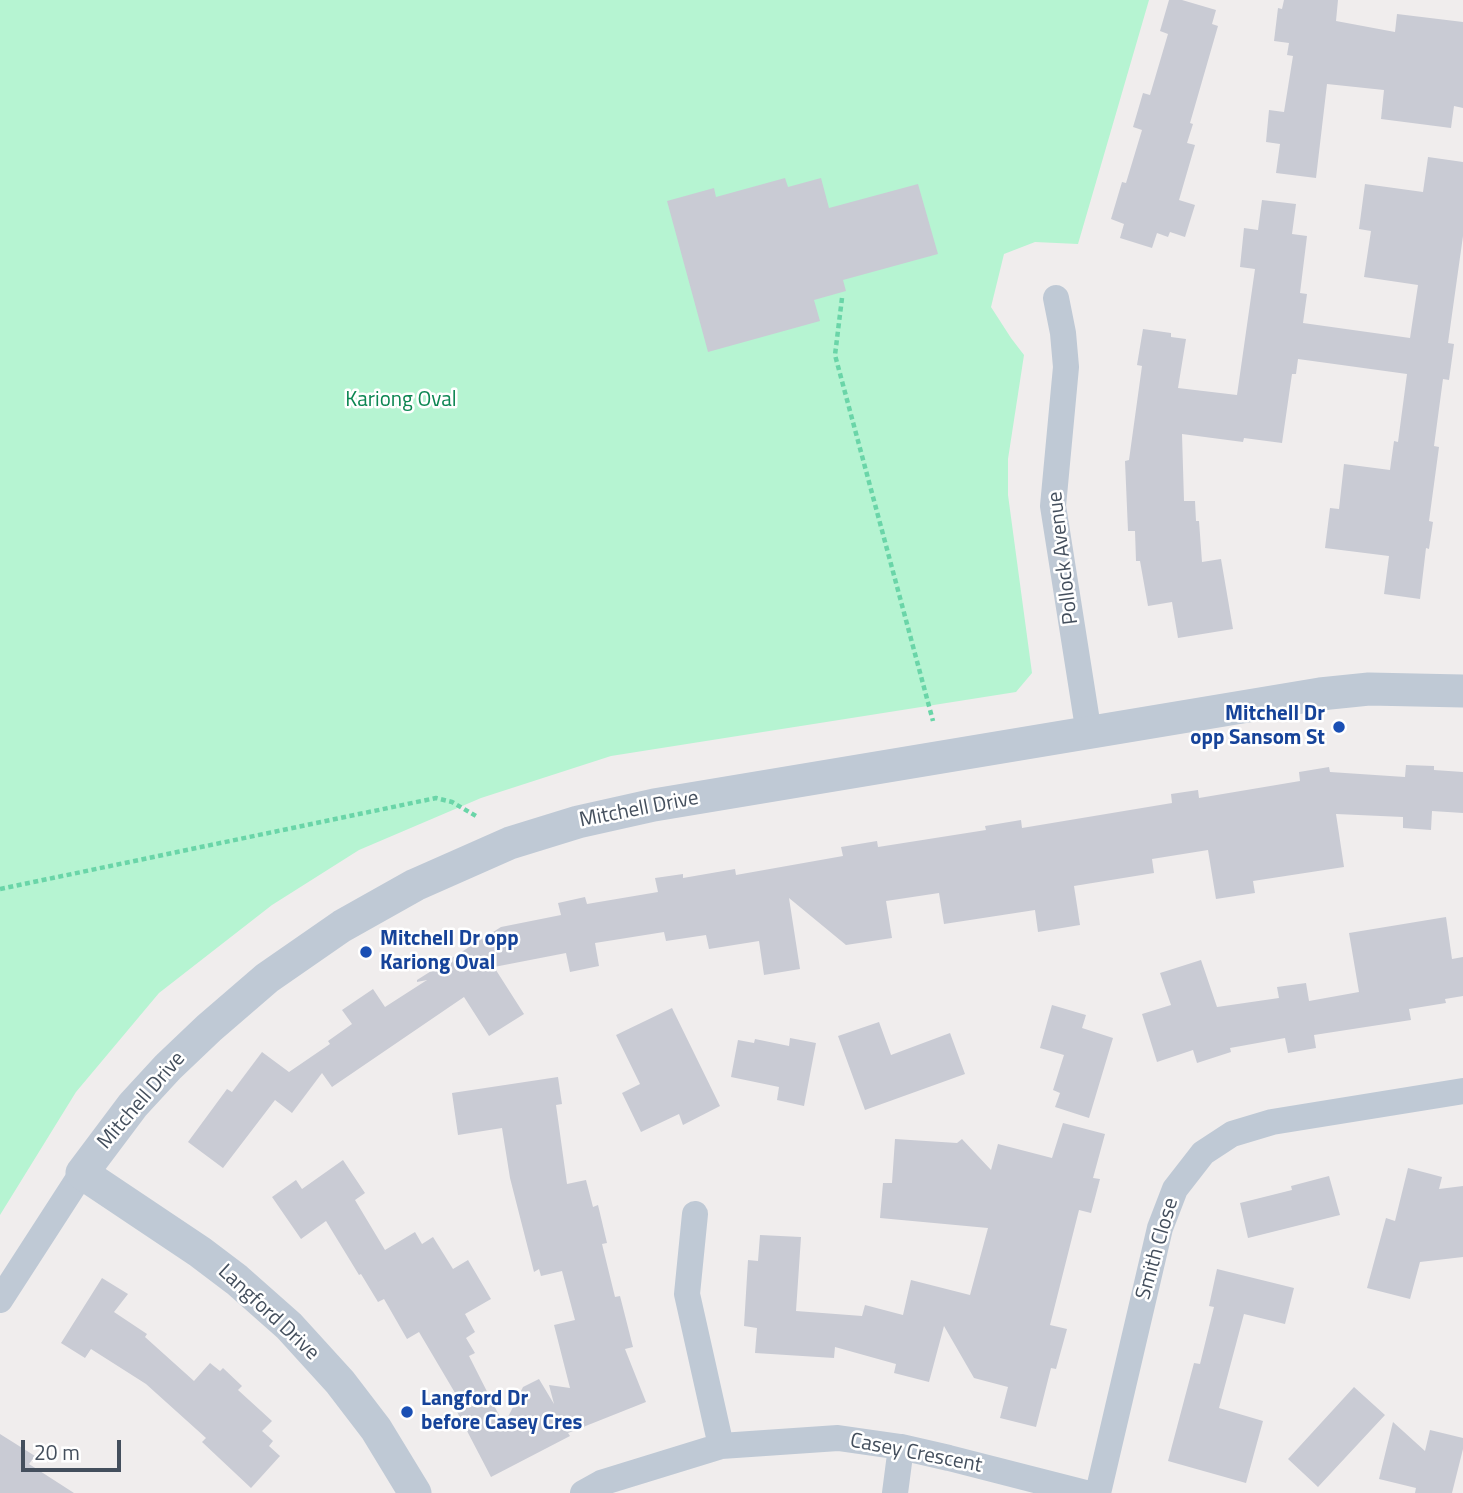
<!DOCTYPE html>
<style>
body{margin:0}
#map{position:relative;width:1463px;height:1493px;overflow:hidden;background:#f0eded;font-family:"Titillium Web",sans-serif}
canvas{display:block}
.scale{position:absolute;left:21px;top:1440px;width:100px;height:32px;box-sizing:border-box;border:4px solid #444f5d;border-top:0;padding-left:9px;font-size:21px;line-height:24px;white-space:nowrap;color:#444f5d;-webkit-text-stroke:5px #fff;paint-order:stroke}
</style>
<div id="map">
<canvas width="1463" height="1493"></canvas>
<div class="scale">20 m</div>
</div>
<script>
const c = document.querySelector('canvas').getContext('2d');
c.lineJoin = 'round';
function fillPath(path, color) { c.fillStyle = color; c.fill(path, 'evenodd'); }
const shape = rows => new Path2D(rows.map(r => 'M' + r).join(''));
function stroke(path, color, width, dash) { c.strokeStyle = color; c.lineWidth = width; c.lineCap = dash ? 'butt' : 'round'; c.setLineDash(dash || []); c.stroke(path); }
function write(font, color, halo, rows, align = 'center') {
  c.font = font + ' "Titillium Web",sans-serif'; c.lineWidth = 5; c.setLineDash([]); c.textBaseline = 'middle'; c.strokeStyle = halo; c.fillStyle = color; for (const [text, x, y, turn = 0] of rows) {
    c.save(); c.translate(x, y); c.rotate((+turn || 0) * Math.PI / 180); c.textAlign = isNaN(turn) ? turn : align; if (halo) c.strokeText(text, 0, 0); c.fillText(text, 0, 0); c.restore();
  }
}
const green = shape([
 [0,0,1149,0,1078,244,1035,242,1004,254,991,307,1011,338,1024,355,1008,459,1008,495,1032,673,1016,692,611,756,481,798,359,850,272,905,159,993,76,1092,0,1215]
]);
const building = shape([
 [1169,0,1182,0,1216,10,1212,24,1218,26,1190,123,1193,124,1187,143,1195,145,1179,200,1195,205,1185,237,1170,232,1168,237,1157,233,1152,248,1120,238,1124,224,1111,219,1122,182,1126,183,1142,130,1133,127,1143,93,1150,95,1168,34,1160,31],
 [1284,0,1338,0,1336,21,1395,32,1397,14,1463,22,1463,108,1454,106,1451,128,1381,119,1384,90,1327,84,1316,178,1276,173,1280,144,1266,142,1269,110,1284,112,1293,56,1287,55,1289,43,1274,41,1278,8,1282,9],
 [1428,157,1463,162,1463,236,1448,343,1454,344,1449,380,1443,379,1434,446,1439,447,1429,521,1433,522,1429,549,1426,548,1420,599,1384,594,1389,556,1325,548,1330,508,1339,509,1344,464,1390,470,1394,441,1398,442,1407,374,1298,359,1296,374,1292,374,1282,443,1244,438,1243,442,1182,434,1184,501,1195,501,1196,521,1199,521,1202,562,1221,559,1233,629,1178,638,1172,602,1148,606,1140,561,1136,561,1135,531,1128,531,1125,461,1129,460,1142,366,1137,365,1143,329,1171,333,1171,337,1186,339,1178,388,1237,395,1255,269,1240,267,1244,228,1258,230,1262,200,1296,204,1292,234,1307,236,1300,293,1307,294,1303,323,1410,338,1418,285,1364,277,1371,231,1359,229,1365,184,1423,192],
 [785,178,788,187,821,178,829,208,918,184,938,254,843,280,846,291,814,300,820,321,708,352,667,201,714,188,716,197],
 [1406,765,1434,766,1434,770,1463,772,1463,813,1432,811,1431,830,1403,828,1403,817,1336,814,1344,867,1253,881,1255,893,1216,899,1208,850,1152,859,1154,873,1074,886,1080,925,1038,932,1035,910,944,924,939,893,886,901,892,938,846,945,789,898,800,969,764,975,759,941,709,949,706,935,666,941,664,932,595,943,599,966,570,972,566,953,494,967,524,1014,489,1036,464,997,332,1087,322,1073,292,1113,275,1100,223,1168,188,1142,227,1089,232,1092,262,1052,289,1072,330,1044,328,1041,352,1024,342,1010,373,989,385,1007,427,980,417,982,417,980,501,927,561,915,558,903,585,897,587,904,658,892,655,878,683,874,683,878,735,869,736,875,843,856,841,847,877,841,878,847,986,830,985,826,1021,820,1022,828,1172,803,1171,794,1198,790,1199,798,1300,781,1299,772,1329,767,1330,772,1405,777],
 [1446,917,1452,959,1463,957,1463,996,1445,999,1446,1003,1409,1009,1411,1020,1314,1035,1316,1048,1288,1053,1285,1038,1230,1048,1231,1052,1197,1063,1193,1050,1157,1062,1142,1014,1171,1005,1160,973,1201,960,1217,1007,1279,998,1277,987,1306,983,1309,1001,1359,992,1349,933],
 [1052,1005,1086,1015,1082,1028,1113,1038,1089,1118,1055,1107,1060,1093,1053,1090,1064,1055,1040,1048],
 [672,1008,720,1106,683,1125,679,1114,641,1132,622,1093,640,1084,616,1035],
 [879,1022,891,1055,950,1033,965,1074,865,1110,838,1036],
 [790,1038,816,1043,804,1106,777,1100,779,1087,731,1077,738,1040,754,1043,755,1039,789,1046],
 [558,1077,562,1104,556,1105,567,1184,586,1180,593,1207,598,1205,607,1243,602,1244,615,1297,620,1296,633,1347,625,1349,646,1402,568,1433,570,1436,491,1477,454,1406,461,1403,419,1332,407,1339,384,1299,378,1302,361,1274,359,1275,326,1221,301,1239,272,1197,296,1180,302,1189,343,1160,365,1193,355,1200,385,1250,415,1232,422,1244,433,1237,453,1269,468,1260,491,1299,465,1314,475,1332,466,1338,475,1353,469,1356,504,1425,523,1387,539,1379,554,1404,549,1385,570,1388,554,1325,575,1320,562,1271,541,1276,539,1269,534,1272,510,1178,502,1128,458,1135,452,1093],
 [1063,1123,1105,1134,1093,1178,1100,1179,1091,1213,1079,1210,1050,1325,1067,1329,1056,1369,1051,1368,1036,1427,1000,1418,1008,1387,974,1378,944,1326,929,1382,894,1373,896,1364,835,1347,834,1358,755,1353,757,1328,744,1326,748,1260,758,1261,760,1235,801,1237,796,1311,862,1316,865,1305,903,1315,911,1280,970,1295,988,1228,880,1218,883,1183,892,1183,895,1139,957,1143,962,1139,991,1170,998,1144,1052,1158],
 [1408,1168,1442,1177,1439,1189,1463,1186,1463,1257,1420,1262,1410,1299,1367,1288,1386,1218,1395,1221],
 [1329,1176,1340,1215,1248,1238,1240,1203,1292,1190,1291,1186],
 [1217,1269,1294,1288,1285,1324,1244,1314,1219,1408,1263,1421,1246,1483,1168,1461,1194,1363,1200,1364,1214,1307,1209,1306],
 [102,1278,128,1294,114,1312,147,1334,145,1337,194,1381,210,1363,220,1371,223,1368,242,1386,238,1390,272,1421,262,1431,273,1441,269,1446,280,1456,251,1488,202,1442,206,1438,146,1384,91,1349,85,1358,61,1343],
 [1354,1387,1385,1415,1318,1487,1288,1459],
 [1393,1422,1425,1451,1430,1430,1463,1438,1463,1449,1452,1493,1415,1493,1416,1488,1379,1479],
 [0,1434,35,1456,29,1464,74,1493,0,1493]
]);
const path = shape([
 [842,298,835,355,933,721],
 [0,889,436,798,452,802,476,816]
]);
const minor = shape([
 [1056,298,1063,333,1066,367,1053,506,1089,734],
 [695,1214,687,1294,721,1446],
 [0,1300,82,1173],
 [583,1493,601,1483,721,1446,838,1438,901,1447,949,1458,1086,1493],
 [895,1493,901,1447],
 [1098,1493,1160,1228,1175,1189,1203,1153,1232,1134,1272,1122,1463,1091]
]);
const tertiary = shape([
 [415,1493,376,1429,340,1382,289,1326,237,1280,200,1252,82,1173,133,1105,168,1067,209,1028,267,978,342,926,415,885,510,843,578,822,654,805,1320,694,1369,689,1463,691]
]);
const markers = [
 [1339,727,7,"#1a4fb4"],
 [366,952,7,"#1a4fb4"],
 [407,1412,7,"#1a4fb4"]
];
const parkNames = [
 ["Kariong Oval",401,401]
];
const streetNames = [
 ["Pollock Avenue",1064,558,-97],
 ["Mitchell Drive",639,810,-11],
 ["Mitchell Drive",142,1101,-49],
 ["Smith Close",1158,1249,-74],
 ["Langford Drive",268,1313,43],
 ["Casey Crescent",916,1454,11]
];
const transitNames = [
 ["Mitchell Dr",1325,715,"right"],
 ["opp Sansom St",1325,739,"right"],
 ["Mitchell Dr opp",380,940],
 ["Kariong Oval",380,964],
 ["Langford Dr",421,1400],
 ["before Casey Cres",421,1424]
];
fillPath(green, '#b6f4d2');
fillPath(building, '#c9cbd4');
stroke(path, '#6ad5a8', 4.5, [5, 3.5]);
stroke(minor, '#bfc9d5', 26);
stroke(tertiary, '#bfc9d5', 33);
for (const [x, y, r, color] of markers) { const dot = new Path2D(); dot.arc(x, y, r, 0, 2 * Math.PI); c.fillStyle = color; c.fill(dot); stroke(dot, '#fff', 2.5); }
write('21px', '#0c8652', '#fff', parkNames);
write('21px', '#444f5d', '#fff', streetNames);
write('bold 21px', '#164399', '#fff', transitNames, 'left');
</script>
